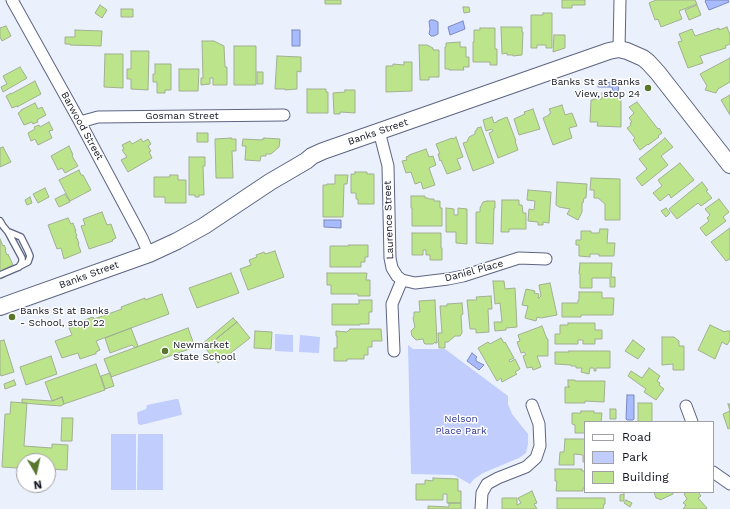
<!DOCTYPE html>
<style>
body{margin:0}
#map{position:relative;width:730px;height:509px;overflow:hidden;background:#ebf0fd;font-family:"Work Sans",sans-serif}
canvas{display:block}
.legend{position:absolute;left:584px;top:421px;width:130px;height:72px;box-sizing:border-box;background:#fff;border:1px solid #a0a1a6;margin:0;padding:5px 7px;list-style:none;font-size:12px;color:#111420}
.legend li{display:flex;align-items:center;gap:8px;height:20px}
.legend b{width:20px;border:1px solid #a0a1a6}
.north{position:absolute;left:16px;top:453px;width:40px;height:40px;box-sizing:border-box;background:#fff;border:1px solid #a0a1a6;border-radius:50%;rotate:171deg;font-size:11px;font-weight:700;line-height:16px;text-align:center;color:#111420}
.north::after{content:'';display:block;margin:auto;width:14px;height:18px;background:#58762c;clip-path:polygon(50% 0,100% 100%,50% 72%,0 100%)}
</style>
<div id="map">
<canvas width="730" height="509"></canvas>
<ul class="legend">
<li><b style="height:5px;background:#fff"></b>Road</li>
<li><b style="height:11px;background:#c0cdfd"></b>Park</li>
<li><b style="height:11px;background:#bce48b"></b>Building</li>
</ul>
<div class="north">N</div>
</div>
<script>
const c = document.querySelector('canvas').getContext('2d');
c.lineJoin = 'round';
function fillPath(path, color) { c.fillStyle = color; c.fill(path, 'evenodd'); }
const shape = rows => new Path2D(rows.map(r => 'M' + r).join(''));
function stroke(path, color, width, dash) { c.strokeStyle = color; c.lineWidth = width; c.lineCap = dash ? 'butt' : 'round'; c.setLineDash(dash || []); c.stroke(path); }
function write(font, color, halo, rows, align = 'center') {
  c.font = font + ' "Work Sans",sans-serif'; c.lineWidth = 3; c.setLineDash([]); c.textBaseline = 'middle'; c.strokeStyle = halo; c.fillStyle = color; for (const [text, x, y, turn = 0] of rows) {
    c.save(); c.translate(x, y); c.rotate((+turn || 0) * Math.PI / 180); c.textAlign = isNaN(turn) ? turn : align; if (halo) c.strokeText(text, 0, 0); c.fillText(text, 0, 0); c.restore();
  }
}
const green = shape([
 [275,334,293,335,293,352,275,351],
 [300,335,320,337,319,353,299,352],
 [408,345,413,349,445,349,508,396,508,404,512,414,528,434,528,444,526,453,519,458,483,473,474,479,470,484,454,475,411,474],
 [176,399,178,399,179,401,182,414,181,415,141,425,138,424,137,413,138,412,146,409,147,405],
 [111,434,136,434,136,490,111,490],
 [138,434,163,434,163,490,137,490]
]);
const water = shape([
 [706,0,728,0,729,2,709,10,705,1,706,0],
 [431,20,434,20,438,22,438,34,434,36,431,36,429,34,430,29,429,21,431,20],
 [463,21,465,29,450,35,448,27,463,21],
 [292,30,300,30,300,46,292,46,292,30],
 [598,82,619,83,618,92,613,91,612,87,598,87,598,82],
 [324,220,341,220,341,228,324,227,324,220],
 [472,353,477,357,476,358,476,361,484,365,479,370,467,361,472,353],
 [627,395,634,395,634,419,633,420,627,420,626,419,627,395]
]);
const building = shape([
 [325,0,341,0,341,4,325,4,325,0],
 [562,0,585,0,585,5,572,5,572,8,562,8,562,0],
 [656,0,695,0,697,4,679,11,682,19,661,27,658,19,655,20,649,3,656,0],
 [100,5,107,10,102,18,95,13,100,5],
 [697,5,701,15,689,20,685,10,697,5],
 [463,7,469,7,470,12,464,13,463,7],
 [121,9,133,9,133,17,121,17,121,9],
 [543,13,552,13,552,48,546,48,546,45,537,45,537,48,531,48,531,15,543,15,543,13],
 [6,26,11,36,2,41,0,37,0,28,6,26],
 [501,27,522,27,522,32,523,32,522,55,513,56,513,55,507,55,507,53,502,54,501,27],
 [727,27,730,35,730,44,725,46,726,48,700,56,703,63,688,68,678,42,682,41,679,34,692,29,695,36,719,28,719,30,727,27],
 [480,28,495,28,495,49,497,49,497,65,490,65,490,62,473,62,473,42,474,42,474,30,480,30,480,28],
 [75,30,102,31,101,46,70,45,70,44,65,44,65,37,75,37,75,30],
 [554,35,565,35,565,48,553,52,554,35],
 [202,41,214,41,224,46,225,67,227,67,227,85,213,85,213,78,210,78,210,84,201,85,201,78,203,78,202,41],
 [460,42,460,47,466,47,466,57,469,57,469,67,463,67,464,70,449,70,449,69,445,69,445,47,446,47,446,43,460,42],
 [419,45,427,45,433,48,433,50,439,50,439,77,429,77,429,80,420,80,419,45],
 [234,46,256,46,256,85,234,85,234,46],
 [131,51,149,51,148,90,131,89,131,79,127,79,127,69,131,69,131,51],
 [105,54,123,54,123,88,104,87,105,54],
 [277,56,301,57,301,72,297,71,297,89,285,90,285,89,275,89,277,56],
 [730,58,730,82,718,89,716,93,705,90,707,86,700,74,730,58],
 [404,62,412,62,412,91,386,92,386,66,393,66,393,64,404,65,404,62],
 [155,64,171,64,171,90,165,90,165,93,157,93,157,82,153,82,153,74,155,74,155,64],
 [20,67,27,78,3,92,1,87,7,84,3,76,20,67],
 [179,69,199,69,198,91,179,91,179,69],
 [257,72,263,72,263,84,257,84,257,72],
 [35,81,41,94,17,107,17,106,12,108,6,96,11,93,11,94,35,81],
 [307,89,326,89,326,92,328,92,328,113,307,113,307,89],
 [345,90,355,90,355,113,340,112,340,114,334,114,333,93,345,92,345,90],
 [602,93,621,94,621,127,597,126,598,122,590,122,591,100,593,100,593,99,602,99,602,93],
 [730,95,730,115,721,100,730,95],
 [637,102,658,129,659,128,662,133,658,136,659,137,648,145,648,144,640,150,633,140,635,138,627,128,631,125,630,123,632,122,629,118,634,113,629,107,637,102],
 [35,103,38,109,42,107,46,115,37,120,38,122,33,124,32,122,24,125,18,113,21,111,21,110,35,103],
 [562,105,565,115,572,113,577,126,569,128,572,138,553,145,543,118,549,115,549,114,551,113,549,109,562,105],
 [533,109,540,129,519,135,514,119,525,114,524,112,533,109],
 [492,117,494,123,497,122,497,121,507,117,516,141,515,141,518,150,498,158,489,133,493,131,492,129,486,131,483,120,492,117],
 [49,122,53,130,49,131,52,138,38,145,35,139,31,141,28,133,35,129,34,127,39,125,40,127,49,122],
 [481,127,494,163,473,171,463,143,467,142,469,137,475,134,475,131,477,130,477,128,481,127],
 [197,133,208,133,208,142,197,142,197,133],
 [456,137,463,157,457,159,461,169,447,174,441,160,440,161,438,154,440,154,436,144,452,138,453,139,456,137],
 [231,138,231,139,236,139,236,151,232,151,233,178,216,178,215,139,231,138],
 [264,138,280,139,279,147,271,154,266,154,266,156,261,156,260,161,245,160,246,146,242,146,243,139,262,140,262,139,264,139,264,138],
 [665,138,673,147,661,156,668,165,642,186,636,178,647,169,639,159,665,138],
 [141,139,143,142,148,139,151,144,148,146,151,151,149,152,152,158,128,172,121,160,127,157,122,150,124,149,122,145,130,141,132,144,141,139],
 [69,146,73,155,72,156,78,166,65,173,62,168,58,170,51,156,69,146],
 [3,147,11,162,0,167,0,148,3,147],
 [426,149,429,157,433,156,436,165,429,168,435,185,423,189,421,182,415,184,411,172,406,173,402,161,407,160,406,157,409,156,409,155,426,149],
 [189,157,205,157,205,166,203,166,204,195,199,195,199,197,195,197,195,195,189,195,189,157],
 [680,163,694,180,671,198,669,194,660,201,653,193,662,186,658,180,680,163],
 [79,170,81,175,83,175,91,190,70,201,59,180,79,170],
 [355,172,367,172,367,174,374,174,374,204,358,204,358,199,356,199,356,193,351,193,351,174,355,174,355,172],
 [170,175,178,175,178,180,186,180,186,203,165,203,165,197,154,197,154,177,170,177,170,175],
 [335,175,348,175,347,184,344,184,343,217,323,217,323,185,327,185,327,184,335,184,335,175],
 [591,178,620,179,620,220,605,220,605,204,598,198,594,198,594,190,590,190,591,178],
 [557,182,587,184,586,198,584,198,583,203,582,203,582,212,578,220,567,214,570,209,559,207,556,205,557,182],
 [702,182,708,190,706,191,712,198,701,206,698,203,677,219,669,209,702,182],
 [45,188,49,197,38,203,33,194,45,188],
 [528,190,551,192,549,223,543,222,543,225,538,225,538,222,528,221,529,209,534,210,535,201,527,200,528,190],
 [65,194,70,202,59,207,55,199,65,194],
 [411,196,425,196,425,198,428,198,429,199,434,199,434,201,440,201,440,208,442,208,442,226,412,226,412,208,411,208,411,196],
 [30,197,32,203,27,205,25,200,30,197],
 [719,199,729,212,723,217,726,221,706,236,700,228,709,221,707,218,710,215,705,209,719,199],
 [502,200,519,200,519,205,522,205,523,213,526,213,526,229,509,229,509,232,501,232,502,200],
 [487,201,495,201,495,208,494,208,493,244,476,243,476,212,480,212,480,208,483,202,487,201],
 [446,208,454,209,454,215,458,215,458,208,467,209,467,244,456,243,456,232,446,232,446,208],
 [666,208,670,213,666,217,661,211,666,208],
 [102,212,107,225,111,224,116,238,112,240,113,241,89,249,81,226,85,225,83,219,102,212],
 [68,218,71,224,73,223,76,231,75,231,77,236,76,237,76,238,77,238,79,244,78,244,81,252,64,259,61,248,57,249,48,225,68,218],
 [730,228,730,259,726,261,711,242,730,228],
 [600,229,608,229,607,243,615,243,614,256,599,256,599,254,590,254,590,257,579,256,579,245,576,245,576,240,581,240,581,231,591,231,591,233,599,233,600,229],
 [412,233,441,233,441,248,442,248,442,260,430,260,430,255,426,255,426,250,423,250,423,255,412,255,412,233],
 [0,239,3,246,4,245,6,249,5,250,7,255,8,254,13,265,2,270,5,277,0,279,0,239],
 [349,245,368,245,368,257,365,257,365,262,361,262,361,267,330,267,330,246,349,246,349,245],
 [275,251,284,277,248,290,240,269,251,265,249,260,257,257,256,255,264,252,265,254,275,251],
 [580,263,612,263,611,277,615,277,615,287,610,287,610,278,592,278,592,288,580,288,580,274,579,274,580,263],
 [231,273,239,293,197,308,189,288,231,273],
 [327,273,367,273,366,280,370,280,370,296,358,296,358,294,331,294,331,285,327,285,327,273],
 [493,281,504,281,505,289,515,288,517,327,506,328,506,330,495,331,494,322,502,322,500,303,495,304,493,281],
 [550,283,557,315,541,318,537,317,536,321,525,318,528,306,522,305,526,289,535,291,534,293,539,294,538,298,539,298,541,296,539,285,550,283],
 [579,292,602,292,602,298,614,298,613,315,581,315,581,317,562,317,562,303,578,303,578,300,579,300,579,292],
 [162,294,169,314,96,341,100,350,96,352,96,354,95,354,80,359,78,353,62,358,55,341,72,335,69,328,80,324,79,322,93,317,94,319,122,309,121,307,145,298,145,300,162,294],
 [491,296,492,309,488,309,489,332,476,333,476,329,470,329,467,300,477,300,476,297,491,296],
 [359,300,372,300,372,312,369,312,369,324,360,324,360,325,332,325,332,304,359,304,359,300],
 [435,300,437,343,435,343,435,342,433,344,425,344,424,343,423,339,416,340,412,336,411,331,415,327,413,318,414,316,414,312,420,312,419,301,435,300],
 [462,303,463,314,461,315,462,333,460,336,455,336,448,342,445,342,445,348,439,348,438,333,442,333,440,306,447,306,447,304,462,303],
 [233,318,237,322,205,348,202,344,233,318],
 [237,322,250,338,218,363,205,348,237,322],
 [568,323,595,323,595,330,602,330,602,339,595,339,595,344,583,344,583,340,578,340,578,344,555,344,555,334,560,334,560,325,568,325,568,323],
 [710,325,725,332,726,331,730,331,730,340,727,345,722,342,715,359,698,350,710,325],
 [542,326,547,339,548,339,548,356,537,356,541,367,533,370,532,367,527,368,523,356,526,355,524,352,521,353,517,342,520,341,518,335,542,326],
 [131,328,138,346,135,348,132,345,110,353,105,338,131,328],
 [188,328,195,347,111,377,104,359,188,328],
 [350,329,381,329,382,341,372,341,372,347,368,347,368,355,364,355,364,359,347,359,347,361,334,361,334,348,337,348,337,336,336,336,336,331,347,332,350,329],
 [255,331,272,332,271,349,254,348,255,331],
 [662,337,674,337,679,341,679,346,684,346,684,370,673,370,673,364,662,365,662,337],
 [501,338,504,343,505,342,514,358,509,360,510,362,515,359,520,369,515,372,517,374,502,382,501,378,497,381,478,348,488,342,490,344,501,338],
 [4,340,14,372,1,376,0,374,0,341,4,340],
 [633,340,645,349,638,359,625,351,633,340],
 [569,351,610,351,610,368,596,368,596,371,594,371,594,368,590,368,589,374,581,372,582,368,576,368,576,366,571,366,571,365,555,364,555,352,569,352,569,351],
 [51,356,57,374,26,385,20,367,51,356],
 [96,364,105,390,64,404,62,397,52,401,45,382,96,364],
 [649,368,660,376,657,381,660,383,659,385,664,389,656,400,644,392,646,389,628,376,631,371,642,378,649,368],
 [110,373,114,386,105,389,101,376,110,373],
 [14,380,16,385,5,389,4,384,14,380],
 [568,380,575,380,575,381,605,381,604,402,585,401,585,403,565,403,565,387,570,387,568,386,568,380],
 [62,397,64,404,61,406,22,403,22,399,52,401,62,397],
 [11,402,27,403,24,446,52,448,52,444,68,445,67,470,48,469,48,461,24,461,24,467,17,467,17,468,2,467,5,414,10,414,11,402],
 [638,403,652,403,652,422,638,422,638,403],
 [728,404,730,404,730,428,728,429,723,414,730,411,728,404],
 [610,409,616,409,616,419,610,419,610,409],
 [581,411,594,411,594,413,602,413,601,422,585,422,585,433,575,433,575,425,572,424,572,413,581,413,581,411],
 [62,418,73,418,72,441,61,441,62,418],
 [565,439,585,439,585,462,583,462,583,455,574,454,574,465,559,465,560,452,564,452,565,439],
 [555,469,582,469,582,471,585,471,585,488,583,488,583,491,556,491,557,481,555,481,555,469],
 [433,478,458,479,458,491,461,491,461,503,447,503,447,494,443,494,443,500,416,500,416,484,425,484,425,480,433,481,433,478],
 [532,491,537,503,534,504,537,509,502,509,502,498,517,498,517,505,521,503,518,498,532,491],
 [654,492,673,492,673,494,660,500,660,499,656,498,654,492],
 [687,492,698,492,701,496,698,498,707,508,706,509,683,509,686,505,683,503,687,499,684,494,687,492],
 [624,494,624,501,620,501,620,495,624,494],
 [557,498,605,498,605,504,604,504,603,509,557,509,557,498],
 [626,500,632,503,630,507,624,503,626,500],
 [449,503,461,503,461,509,428,509,428,506,449,507,449,503]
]);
const lane = shape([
 [0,221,3,226,8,232,22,258,22,262,19,267,14,269,0,275],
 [9,232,21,237,28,251,30,256,28,262,20,266]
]);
const street = shape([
 [12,0,80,122,142,238,149,254],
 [619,49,620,0],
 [80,122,98,117,284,115],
 [379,131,388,166,390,258,392,268,397,276,402,280,415,283,448,279,463,276,519,258,546,259],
 [394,351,392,304,402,280],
 [686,406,692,422],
 [713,472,730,484],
 [481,509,482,493,487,484,498,478,526,467,536,458,540,446,539,424,532,405]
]);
const secondary = shape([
 [0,307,149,254,177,241,204,226,270,182,306,161,312,156,323,151,609,51,619,49,627,51,643,58,648,62,658,73,730,165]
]);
const markers = [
 [648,88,4,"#58762c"],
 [12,317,4,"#58762c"],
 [165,351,4,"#58762c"]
];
const poiNames = [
 ["Banks St at Banks",640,82,"right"],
 ["View, stop 24",640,94,"right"],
 ["Banks St at Banks",20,311],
 ["- School, stop 22",20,323],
 ["Newmarket",173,345],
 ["State School",173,357]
];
const streetNames = [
 ["Gosman Street",182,116],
 ["Barwood Street",82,126,61],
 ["Banks Street",378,132,-19],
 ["Laurence Street",389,220,-92],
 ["Daniel Place",474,271,-15],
 ["Banks Street",89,275,-20]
];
const parkNames = [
 ["Nelson",461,419],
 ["Place Park",461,431]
];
fillPath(green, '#c0cdfd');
fillPath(water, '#a9bbff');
stroke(water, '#7b89bc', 1);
fillPath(building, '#bce48b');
stroke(building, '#a1b090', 1);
stroke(lane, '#5d6582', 8);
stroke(street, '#5d6582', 13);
stroke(secondary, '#5d6582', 18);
stroke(lane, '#fff', 5.5);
stroke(street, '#fff', 11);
stroke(secondary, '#fff', 16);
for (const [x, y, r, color] of markers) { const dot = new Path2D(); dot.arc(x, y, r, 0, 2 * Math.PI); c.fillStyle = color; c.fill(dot); stroke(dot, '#fff', 1.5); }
write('10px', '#111420', '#fff', poiNames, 'left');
write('10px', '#111420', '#fff', streetNames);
write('10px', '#2e3795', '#fff', parkNames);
</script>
